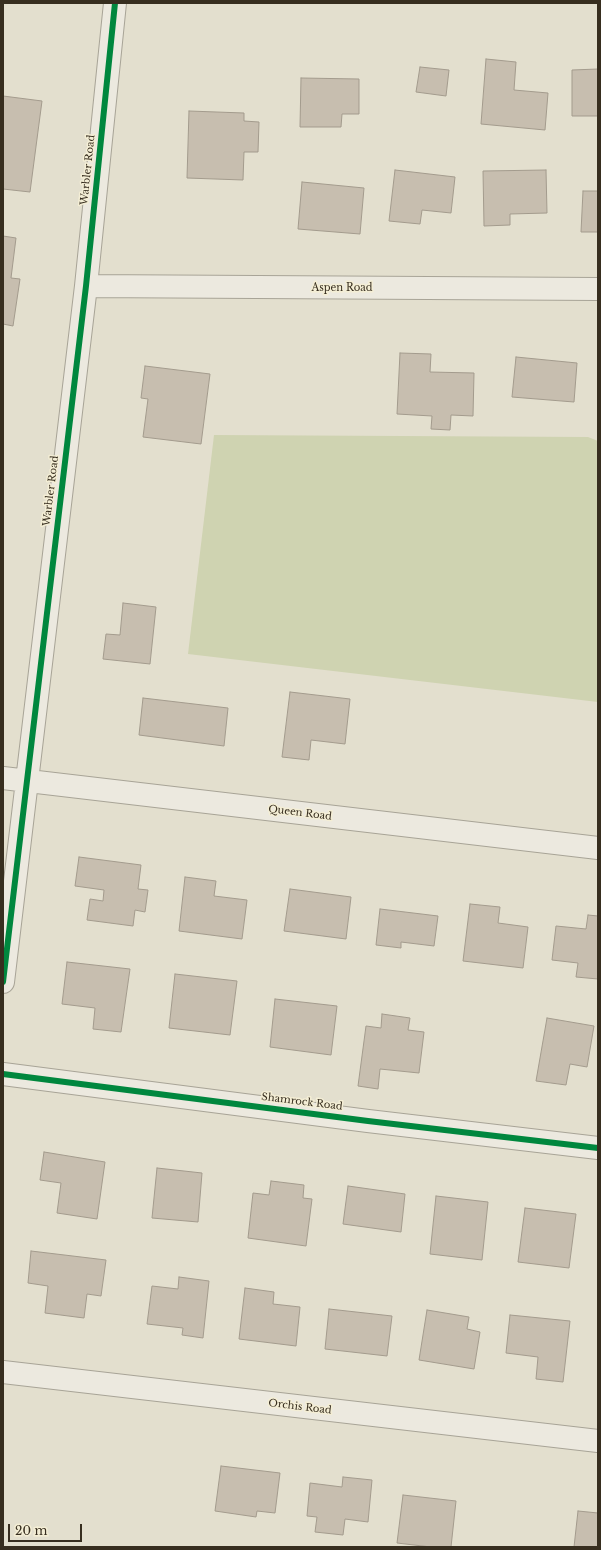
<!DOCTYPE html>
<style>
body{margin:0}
#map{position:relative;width:601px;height:1550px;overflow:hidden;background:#e3dfce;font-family:"Libre Baskerville",serif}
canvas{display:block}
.frame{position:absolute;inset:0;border:4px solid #372e1f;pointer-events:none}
.scale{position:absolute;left:8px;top:1524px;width:74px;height:18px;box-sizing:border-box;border:2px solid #372e1f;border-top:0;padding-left:5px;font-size:12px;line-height:14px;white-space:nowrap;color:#372e1f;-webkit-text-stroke:3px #f4eed5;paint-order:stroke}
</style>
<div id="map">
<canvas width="601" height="1550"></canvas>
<div class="frame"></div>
<div class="scale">20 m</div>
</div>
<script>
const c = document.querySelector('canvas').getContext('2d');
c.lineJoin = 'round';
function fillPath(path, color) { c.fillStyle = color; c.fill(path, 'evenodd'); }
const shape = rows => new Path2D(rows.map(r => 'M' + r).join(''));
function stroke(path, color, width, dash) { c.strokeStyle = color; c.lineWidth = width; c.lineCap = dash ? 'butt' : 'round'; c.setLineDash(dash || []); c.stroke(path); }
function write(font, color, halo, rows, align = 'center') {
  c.font = font + ' "Libre Baskerville",serif'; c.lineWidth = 3; c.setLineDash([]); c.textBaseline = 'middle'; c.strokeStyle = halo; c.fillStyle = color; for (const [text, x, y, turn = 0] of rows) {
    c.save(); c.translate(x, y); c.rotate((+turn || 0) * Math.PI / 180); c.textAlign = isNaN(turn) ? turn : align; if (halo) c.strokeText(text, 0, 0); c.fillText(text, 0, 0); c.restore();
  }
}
const green = shape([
 [214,435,588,437,598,441,598,702,188,654]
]);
const building = shape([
 [486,59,516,62,514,90,548,93,545,130,481,124,486,59],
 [420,67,449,70,446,96,416,92,420,67],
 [598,69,598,116,572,116,572,70,598,69],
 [301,78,359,79,359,114,342,114,341,127,300,127,301,78],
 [3,96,42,101,30,192,3,189,3,96],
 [189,111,244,113,244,121,259,122,258,152,244,152,243,180,187,178,189,111],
 [395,170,455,177,451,213,422,210,420,224,389,221,395,170],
 [546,170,547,213,510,214,510,225,484,226,483,171,546,170],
 [302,182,364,188,360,234,298,229,302,182],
 [583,191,598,191,598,232,581,232,583,191],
 [3,236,16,238,11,278,20,279,13,326,3,324,3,236],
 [400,353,431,354,430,372,474,373,473,416,451,415,450,430,431,429,432,416,397,414,400,353],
 [516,357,577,363,574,402,512,397,516,357],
 [145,366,210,374,201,444,143,437,148,399,141,398,145,366],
 [123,603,156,607,150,664,103,659,106,634,120,635,123,603],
 [290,692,350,699,345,744,311,740,309,760,282,757,290,692],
 [143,698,228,708,224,746,139,735,143,698],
 [79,857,141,865,138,889,148,890,145,912,135,910,133,926,87,920,90,899,103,901,104,890,75,886,79,857],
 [185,877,216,881,214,896,247,900,242,939,179,931,185,877],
 [290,889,351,897,346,939,284,931,290,889],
 [470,904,500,907,498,923,528,927,523,968,463,961,470,904],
 [380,909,438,916,434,946,401,942,401,948,376,945,380,909],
 [588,915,598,916,598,979,576,977,578,963,552,960,556,926,586,929,588,915],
 [67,962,130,969,121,1032,93,1029,95,1008,62,1004,67,962],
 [175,974,237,981,230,1035,169,1028,175,974],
 [275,999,337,1006,331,1055,270,1047,275,999],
 [382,1014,410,1018,408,1030,424,1032,419,1073,380,1069,378,1089,358,1086,366,1026,381,1028,382,1014],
 [547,1018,594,1026,587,1067,570,1064,566,1085,536,1081,547,1018],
 [44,1152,105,1162,97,1219,57,1213,61,1183,40,1180,44,1152],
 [157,1168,202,1173,198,1222,152,1218,157,1168],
 [271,1181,304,1185,303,1198,312,1199,306,1246,248,1238,253,1193,269,1195,271,1181],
 [348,1186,405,1194,401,1232,343,1224,348,1186],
 [436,1196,488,1202,482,1260,430,1254,436,1196],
 [525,1208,576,1214,569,1268,518,1262,525,1208],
 [31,1251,106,1260,101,1296,87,1294,84,1318,45,1313,48,1286,28,1283,31,1251],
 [179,1277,209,1281,203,1338,182,1335,183,1328,147,1324,152,1286,178,1289,179,1277],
 [245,1288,274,1292,273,1304,300,1307,296,1346,239,1339,245,1288],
 [329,1309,392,1316,387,1356,325,1349,329,1309],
 [427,1310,469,1317,467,1329,480,1332,474,1369,419,1360,427,1310],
 [510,1315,570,1321,563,1382,536,1379,538,1357,506,1353,510,1315],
 [221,1466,280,1473,275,1513,257,1511,256,1517,215,1511,221,1466],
 [343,1477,372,1480,368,1522,345,1519,343,1535,315,1532,317,1517,307,1516,310,1483,342,1487,343,1477],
 [403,1495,456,1501,451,1547,431,1547,397,1543,403,1495],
 [578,1511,598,1513,598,1547,574,1547,578,1511]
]);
const minor = shape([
 [86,286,598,289],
 [3,778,598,848],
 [3,982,86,286,115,3],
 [3,1074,368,1121,598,1148],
 [3,1372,598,1441]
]);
const cycleway = shape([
 [3,982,86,286,115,3],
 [3,1074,368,1121,598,1148]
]);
const streetNames = [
 ["Warbler Road",88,170,-84],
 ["Aspen Road",342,288],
 ["Warbler Road",51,491,-83],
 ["Queen Road",300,813,7],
 ["Shamrock Road",302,1102,7],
 ["Orchis Road",300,1407,7]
];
fillPath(green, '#cfd3b1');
fillPath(building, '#c7beaf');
stroke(building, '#a39b8d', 1);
stroke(minor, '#a8a497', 24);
stroke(minor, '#ece9df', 22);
stroke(cycleway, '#00873e', 6);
write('10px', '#372e1f', '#f4eed5', streetNames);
</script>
